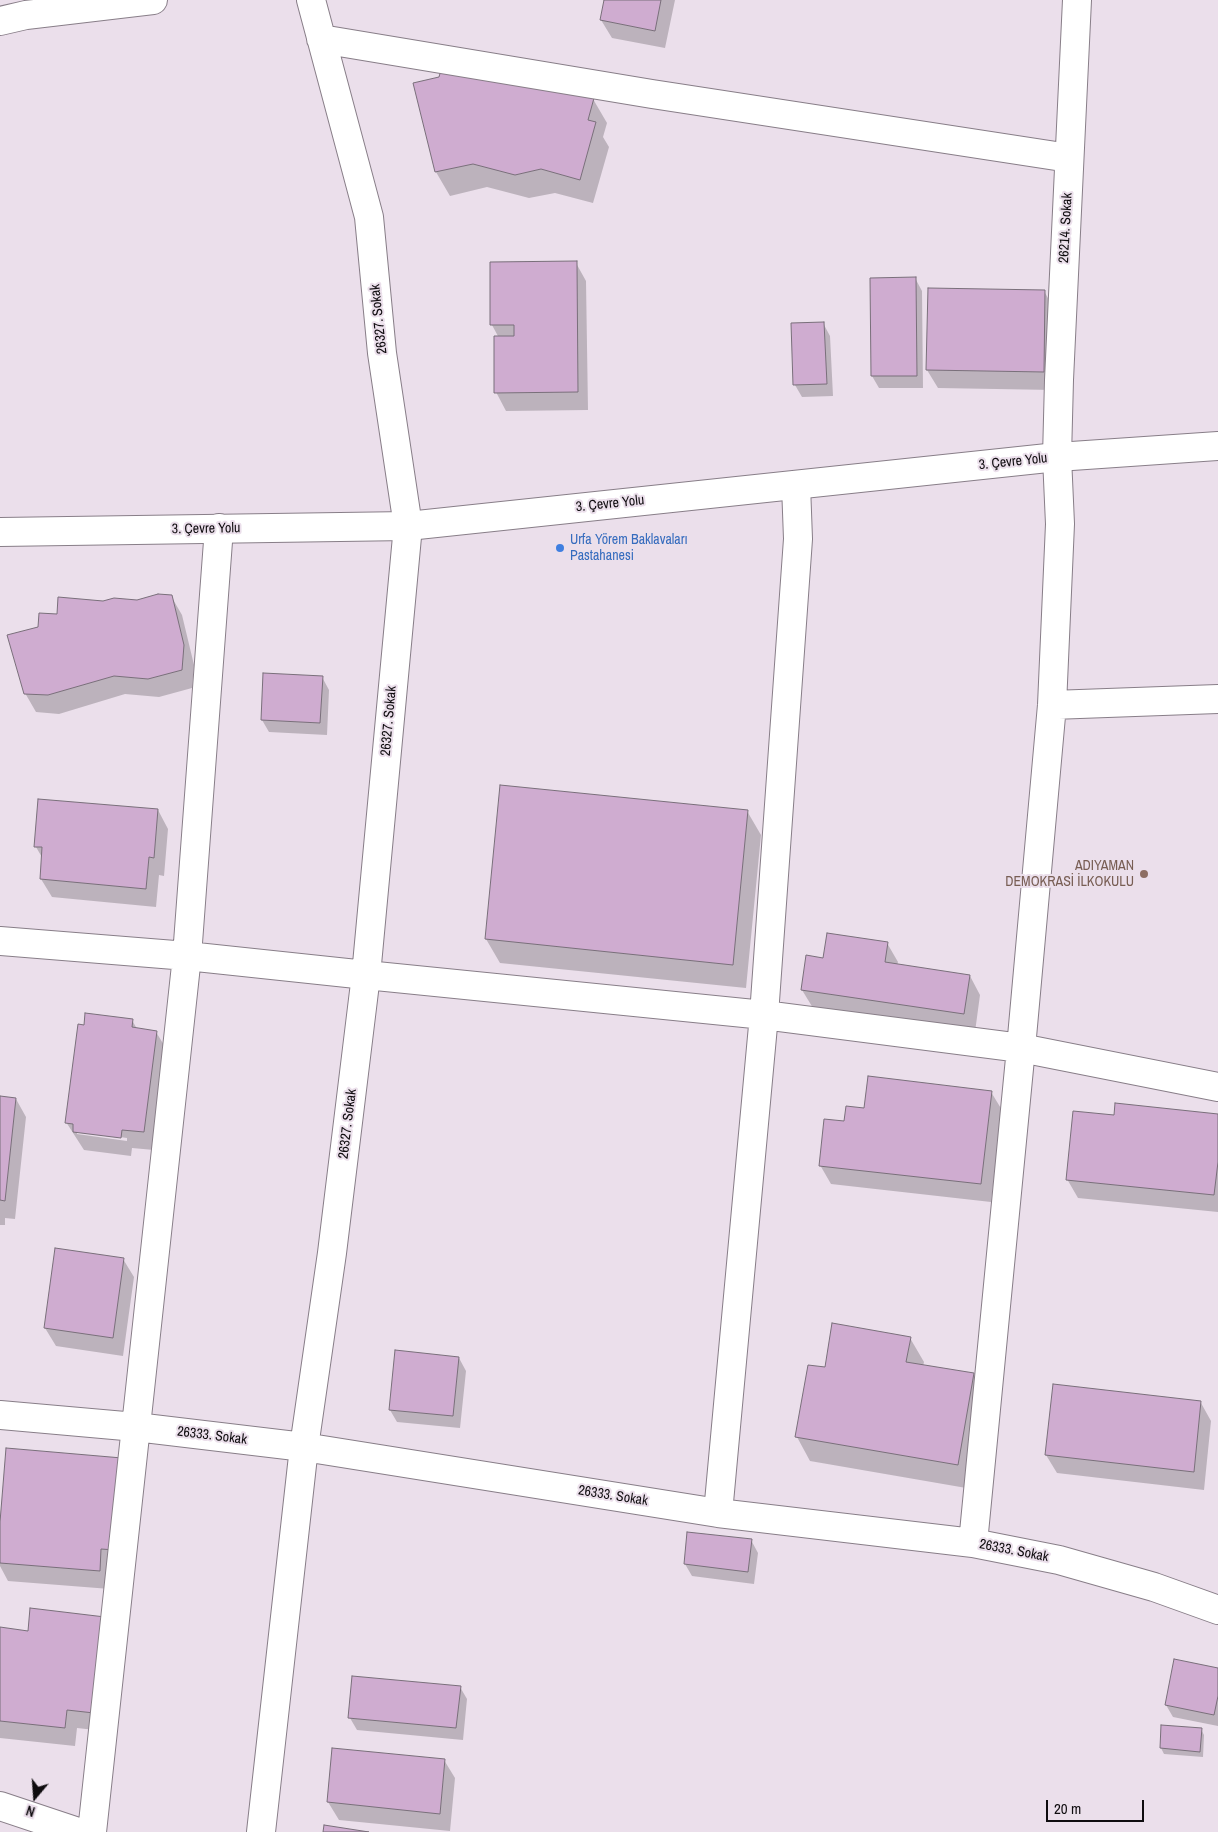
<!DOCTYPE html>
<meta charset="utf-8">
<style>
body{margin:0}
#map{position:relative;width:1218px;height:1832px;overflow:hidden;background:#ebdfeb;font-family:"Archivo Narrow",sans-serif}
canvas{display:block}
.north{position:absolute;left:10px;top:1772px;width:50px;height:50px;-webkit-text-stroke:4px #ebdfeb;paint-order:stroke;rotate:198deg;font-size:14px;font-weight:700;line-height:20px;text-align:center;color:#0f0c0f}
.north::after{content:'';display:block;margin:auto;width:18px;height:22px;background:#0f0c0f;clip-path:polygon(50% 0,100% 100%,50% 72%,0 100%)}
.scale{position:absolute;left:1046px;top:1800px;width:98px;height:22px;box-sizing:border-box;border:2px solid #0f0c0f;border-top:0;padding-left:6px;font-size:15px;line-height:18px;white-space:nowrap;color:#0f0c0f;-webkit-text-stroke:4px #ebdfeb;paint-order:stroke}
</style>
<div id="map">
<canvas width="1218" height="1832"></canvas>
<div class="north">N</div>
<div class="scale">20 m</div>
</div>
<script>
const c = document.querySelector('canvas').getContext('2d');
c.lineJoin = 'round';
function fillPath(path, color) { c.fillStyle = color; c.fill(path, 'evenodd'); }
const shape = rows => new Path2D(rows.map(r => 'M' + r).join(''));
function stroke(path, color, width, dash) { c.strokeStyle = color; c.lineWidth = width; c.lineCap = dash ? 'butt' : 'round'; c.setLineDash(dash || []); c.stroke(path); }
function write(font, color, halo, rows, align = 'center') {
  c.font = font + ' "Archivo Narrow",sans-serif'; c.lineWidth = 4; c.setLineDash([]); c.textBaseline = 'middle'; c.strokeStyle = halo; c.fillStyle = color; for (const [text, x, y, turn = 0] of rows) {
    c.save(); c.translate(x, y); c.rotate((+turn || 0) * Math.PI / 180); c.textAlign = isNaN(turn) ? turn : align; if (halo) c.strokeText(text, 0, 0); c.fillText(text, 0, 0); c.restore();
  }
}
const shadow = shape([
 [605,0,675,0,665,48,612,38,601,20],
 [415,83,593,99,607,123,603,137,609,147,593,203,555,193,529,198,487,187,450,196,436,172],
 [576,263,586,281,588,410,506,411,496,392,499,338,492,325],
 [915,278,922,291,923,388,879,388,872,376,871,279],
 [929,289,1044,291,1054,309,1054,390,938,388,927,370],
 [823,323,830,336,833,396,802,397,795,385],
 [171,596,182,615,194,665,192,688,159,697,125,694,59,714,36,712,25,693,39,628,58,616,104,602,137,601],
 [322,677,329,690,327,735,269,732,262,720],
 [158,810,168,829,164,876,159,875,156,907,52,897,41,879,43,859,36,847],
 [747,811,761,835,746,988,500,963,486,939],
 [887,943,898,962,897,965,970,976,980,995,975,1032,813,1008,802,990,824,959],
 [132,1020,137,1029,156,1032,167,1050,154,1150,132,1148,131,1156,84,1150,66,1122,85,1026],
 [77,1131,127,1138,127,1141,77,1134],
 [991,1092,1002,1110,991,1202,831,1184,820,1165,845,1123,865,1109],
 [0,1097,16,1099,26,1117,15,1219,5,1218,5,1225,0,1225],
 [1218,1115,1218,1212,1078,1198,1067,1179,1115,1116],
 [123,1259,134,1277,123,1356,56,1346,45,1328],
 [910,1338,924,1362,923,1366,973,1374,987,1398,972,1489,810,1461,797,1437,826,1369],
 [459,1358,466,1371,460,1428,397,1422,390,1410],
 [1201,1403,1211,1421,1204,1490,1057,1473,1046,1455],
 [122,1459,110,1589,8,1581,0,1566,0,1537],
 [688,1533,751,1540,758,1553,754,1584,692,1576,685,1564],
 [31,1610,104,1731,77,1728,75,1746,0,1738,0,1629,29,1632],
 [1218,1670,1218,1726,1173,1717,1166,1705],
 [460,1687,467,1699,463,1740,357,1730,350,1718],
 [1201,1729,1204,1735,1203,1757,1164,1754,1161,1748],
 [444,1760,455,1778,450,1831,339,1820,328,1802]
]);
const building = shape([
 [604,0,661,0,655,31,600,20,604,0],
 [441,70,594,98,588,120,596,122,580,180,541,169,515,175,473,164,435,172,413,83,439,77,441,70],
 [577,261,578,392,494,393,494,336,514,336,514,325,490,325,490,262,577,261],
 [916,277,917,376,871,376,870,278,916,277],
 [928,288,1045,290,1044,372,926,370,928,288],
 [824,322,827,384,793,385,791,323,824,322],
 [158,594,172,595,184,645,182,670,148,679,114,676,48,695,24,694,7,635,38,627,39,613,57,614,58,597,103,601,114,598,137,600,158,594],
 [263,673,323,676,320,723,261,720,263,673],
 [500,785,748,810,733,965,485,939,500,785],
 [38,799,158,809,154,858,149,857,146,889,40,879,42,847,34,847,38,799],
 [827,933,888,942,885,962,970,975,964,1014,801,990,806,955,823,958,827,933],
 [85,1013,133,1019,132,1027,157,1031,144,1132,122,1130,121,1138,73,1132,73,1124,65,1123,78,1024,84,1025,85,1013],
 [868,1076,992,1091,981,1184,819,1166,824,1119,844,1121,846,1106,864,1108,868,1076],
 [0,1096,16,1098,5,1201,0,1200,0,1096],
 [1115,1103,1218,1114,1218,1162,1214,1195,1066,1180,1073,1111,1114,1115,1115,1103],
 [55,1248,124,1258,113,1338,44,1328,55,1248],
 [832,1323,911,1337,906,1362,974,1373,958,1465,795,1437,808,1365,825,1367,832,1323],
 [395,1350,459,1357,453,1416,389,1410,395,1350],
 [1053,1384,1201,1401,1194,1472,1045,1455,1053,1384],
 [6,1448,122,1458,115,1550,101,1549,100,1571,0,1563,0,1522,6,1448],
 [687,1532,752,1539,748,1572,684,1564,687,1532],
 [30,1608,105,1617,94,1713,67,1710,65,1728,0,1721,0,1627,28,1631,30,1608],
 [1174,1659,1218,1668,1218,1696,1214,1715,1165,1705,1174,1659],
 [352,1676,461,1686,456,1728,348,1718,352,1676],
 [1161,1725,1202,1728,1200,1752,1160,1748,1161,1725],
 [332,1748,445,1759,440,1814,327,1802,332,1748],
 [324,1825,369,1832,323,1832,324,1825]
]);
const minor = shape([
 [0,21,26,15,153,0],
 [321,39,652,94,1069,158],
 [1052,705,1218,699],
 [0,941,187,956,366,975,764,1015,1021,1048,1218,1087],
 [0,1415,136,1427,304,1447,718,1513,973,1543,1059,1560,1154,1587,1218,1610],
 [718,1513,764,1015,798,539,796,485],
 [973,1543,1021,1048,1052,705,1060,524,1057,457,1059,380,1077,0],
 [0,1806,78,1832],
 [92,1832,187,956,219,528],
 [261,1832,304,1447,332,1253,366,975,408,526,382,353,369,217,311,0]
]);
const major = shape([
 [0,532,408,526,1057,457,1218,446]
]);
const markers = [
 [560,548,5,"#3f7fe0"],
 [1144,874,5,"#8d6e63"]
];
const streetNames = [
 ["26214. Sokak",1066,228,-87],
 ["26327. Sokak",379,319,-96],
 ["3. Çevre Yolu",1013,462,-6],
 ["3. Çevre Yolu",610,504,-6],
 ["3. Çevre Yolu",206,529,-1],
 ["26327. Sokak",389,721,-85],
 ["26327. Sokak",348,1124,-83],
 ["26333. Sokak",212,1436,7],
 ["26333. Sokak",613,1496,9],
 ["26333. Sokak",1014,1551,11]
];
const shopNames = [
 ["Urfa Yörem Baklavaları",570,540],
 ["Pastahanesi",570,556]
];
const educationNames = [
 ["ADIYAMAN",1134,866],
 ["DEMOKRASİ İLKOKULU",1134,882]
];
fillPath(shadow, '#0003');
fillPath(building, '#cfacd0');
stroke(building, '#796f7a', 1);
stroke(minor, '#887e88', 30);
stroke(major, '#887e88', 30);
stroke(minor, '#fff', 28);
stroke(major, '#fff', 28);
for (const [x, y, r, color] of markers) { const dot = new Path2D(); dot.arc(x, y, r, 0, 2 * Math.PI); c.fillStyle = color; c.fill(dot); stroke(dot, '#ebdfeb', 2); }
write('14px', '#0f0c0f', '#ebdfeb', streetNames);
write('14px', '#366cbe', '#ebdfeb', shopNames, 'left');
write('14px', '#785e54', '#ebdfeb', educationNames, 'right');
</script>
